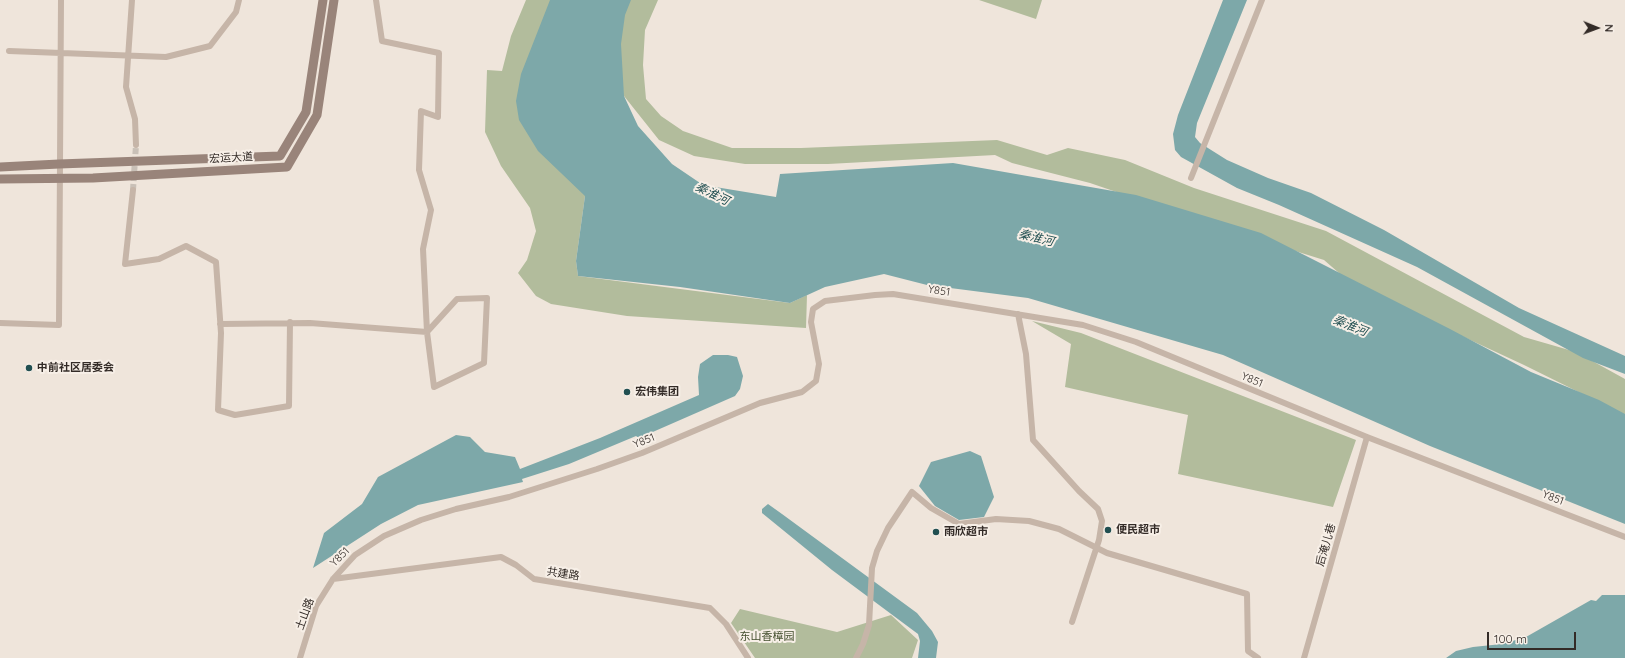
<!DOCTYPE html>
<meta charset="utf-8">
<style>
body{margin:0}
#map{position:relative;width:1625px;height:658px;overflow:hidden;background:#efe5db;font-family:Quicksand,sans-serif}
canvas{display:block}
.north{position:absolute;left:1577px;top:8px;width:40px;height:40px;-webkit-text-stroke:3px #f7efe7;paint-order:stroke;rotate:91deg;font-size:11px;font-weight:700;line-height:16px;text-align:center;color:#332b27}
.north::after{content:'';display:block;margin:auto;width:14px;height:18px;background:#332b27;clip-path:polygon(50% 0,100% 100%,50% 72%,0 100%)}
.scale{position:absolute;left:1487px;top:632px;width:89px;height:18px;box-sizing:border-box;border:2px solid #332b27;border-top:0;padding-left:5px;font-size:12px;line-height:14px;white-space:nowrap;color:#332b27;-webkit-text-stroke:3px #f7efe7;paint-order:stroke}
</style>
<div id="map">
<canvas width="1625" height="658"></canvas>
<div class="north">N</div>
<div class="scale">100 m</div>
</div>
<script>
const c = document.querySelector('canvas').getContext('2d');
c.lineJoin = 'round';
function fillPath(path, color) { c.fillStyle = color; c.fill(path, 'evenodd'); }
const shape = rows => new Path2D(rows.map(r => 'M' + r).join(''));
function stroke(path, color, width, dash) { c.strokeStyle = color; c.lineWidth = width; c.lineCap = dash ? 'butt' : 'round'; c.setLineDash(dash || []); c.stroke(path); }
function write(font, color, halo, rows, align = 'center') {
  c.font = font + ' Quicksand,"Noto Sans SC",sans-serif'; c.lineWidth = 4; c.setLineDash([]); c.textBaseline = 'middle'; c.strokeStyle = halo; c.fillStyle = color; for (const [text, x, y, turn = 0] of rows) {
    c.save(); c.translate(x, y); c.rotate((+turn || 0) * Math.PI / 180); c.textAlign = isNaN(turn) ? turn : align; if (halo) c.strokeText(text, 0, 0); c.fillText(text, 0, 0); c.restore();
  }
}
const green = shape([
 [526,0,658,0,645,30,643,65,646,99,661,116,683,131,732,148,801,148,997,140,1047,155,1068,148,1125,160,1194,188,1326,231,1524,337,1576,352,1625,379,1625,415,1524,365,1354,286,1324,260,1228,230,1090,183,1012,163,995,155,828,164,745,164,694,156,659,140,624,96,585,196,576,261,578,276,790,303,807,295,806,328,627,316,551,304,536,296,518,273,527,260,536,231,530,208,501,166,485,132,487,70,502,71,511,36],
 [979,0,1042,0,1036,19],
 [1032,321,1081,333,1356,440,1333,507,1178,474,1188,415,1065,387,1071,344],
 [740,609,837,632,891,615,918,640,912,658,755,658,731,623]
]);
const water = shape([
 [550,0,631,0,625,15,621,44,624,96,638,126,672,164,703,185,776,197,780,174,953,163,1136,195,1261,233,1450,329,1531,372,1599,400,1625,414,1625,524,1430,446,1223,355,1028,298,927,285,884,274,825,287,790,303,680,287,578,276,576,261,585,196,538,151,519,120,516,101,521,74],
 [1223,0,1247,0,1197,123,1195,137,1200,143,1227,160,1268,178,1311,193,1384,230,1519,308,1625,356,1625,374,1583,358,1417,267,1279,205,1237,188,1181,157,1175,150,1173,134,1178,115],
 [713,355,728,355,737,357,743,376,740,389,735,396,639,438,636,436,569,464,522,479,523,482,418,505,381,524,313,568,324,533,362,504,378,477,456,435,470,437,485,452,515,457,520,469,600,438,699,395,698,377,700,364],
 [970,451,981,456,994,497,984,517,959,520,935,506,919,486,931,462],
 [768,504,782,514,917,613,932,631,938,642,936,658,918,658,920,641,918,634,832,570,762,513,762,509],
 [1602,595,1625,595,1625,658,1446,658,1456,651,1473,647,1502,644,1526,637,1591,600,1596,601]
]);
const minorTunnel = shape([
 [133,190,136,145]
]);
const minor = shape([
 [132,0,126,87,135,119,136,145],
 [376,0,382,41,439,53,438,117,421,111,419,170,431,210,423,249,427,332,434,387,484,363,487,298,457,299,427,332],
 [9,51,166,57,210,46,236,12,239,0],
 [1191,178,1262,0],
 [133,190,125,264,159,259,186,246,216,262,221,333,218,410,235,415,289,406,290,322],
 [1018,314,1026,354,1033,440,1079,491,1098,509,1102,521,1099,540,1072,622],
 [0,323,59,325,61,0],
 [220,324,310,323,427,332],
 [333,579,501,557,516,565,534,579,710,608,726,624,748,658],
 [300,658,316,606,333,579,355,555,384,536,421,520,456,509,509,497,597,469,642,453,760,403,802,392,816,381,819,364,811,322,813,309,825,301,875,295,893,294,1083,325,1136,342,1367,437,1625,537],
 [856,658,863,644,869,625,872,568,877,551,888,528,912,492,931,508,959,524,996,519,1029,521,1059,529,1107,553,1247,594,1248,651,1258,658],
 [1304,658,1367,437]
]);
const secondary = shape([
 [0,167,59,164,280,156,306,112,323,0],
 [0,179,93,178,287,167,317,115,334,0]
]);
const markers = [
 [29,368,4,"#214f51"],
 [627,392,4,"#214f51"],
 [1108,530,4,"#214f51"],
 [936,532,4,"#214f51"]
];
const streetNames = [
 ["宏运大道",231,158,-3],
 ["Y851",939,291,9],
 ["Y851",1252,380,23],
 ["Y851",644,441,-22],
 ["Y851",1553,498,21],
 ["后淹儿巷",1326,545,-74],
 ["Y851",340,557,-45],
 ["共建路",563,574,9],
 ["土山路",305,614,-70]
];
const poiNames = [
 ["中前社区居委会",37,368],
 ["宏伟集团",635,392],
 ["便民超市",1116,530],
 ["雨欣超市",944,532]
];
const parkNames = [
 ["东山香樟园",767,637]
];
const waterNames = [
 ["秦淮河",712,194,26],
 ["秦淮河",1036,238,14],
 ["秦淮河",1350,326,22]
];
fillPath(green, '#b2bc9c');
fillPath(water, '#7da8a9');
stroke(minorTunnel, '#c9c0b7', 6, [6, 3]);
stroke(minor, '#c6b5a8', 6);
stroke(secondary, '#99847a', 9);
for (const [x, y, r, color] of markers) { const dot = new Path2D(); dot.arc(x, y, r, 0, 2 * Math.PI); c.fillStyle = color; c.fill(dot); stroke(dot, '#f7efe7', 1.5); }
write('11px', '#332b27', '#f7efe7', streetNames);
write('bold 11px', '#332b27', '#f7efe7', poiNames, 'left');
write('11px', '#444f2e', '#f7efe7', parkNames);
write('italic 12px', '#214f51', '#f7efe7', waterNames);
</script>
